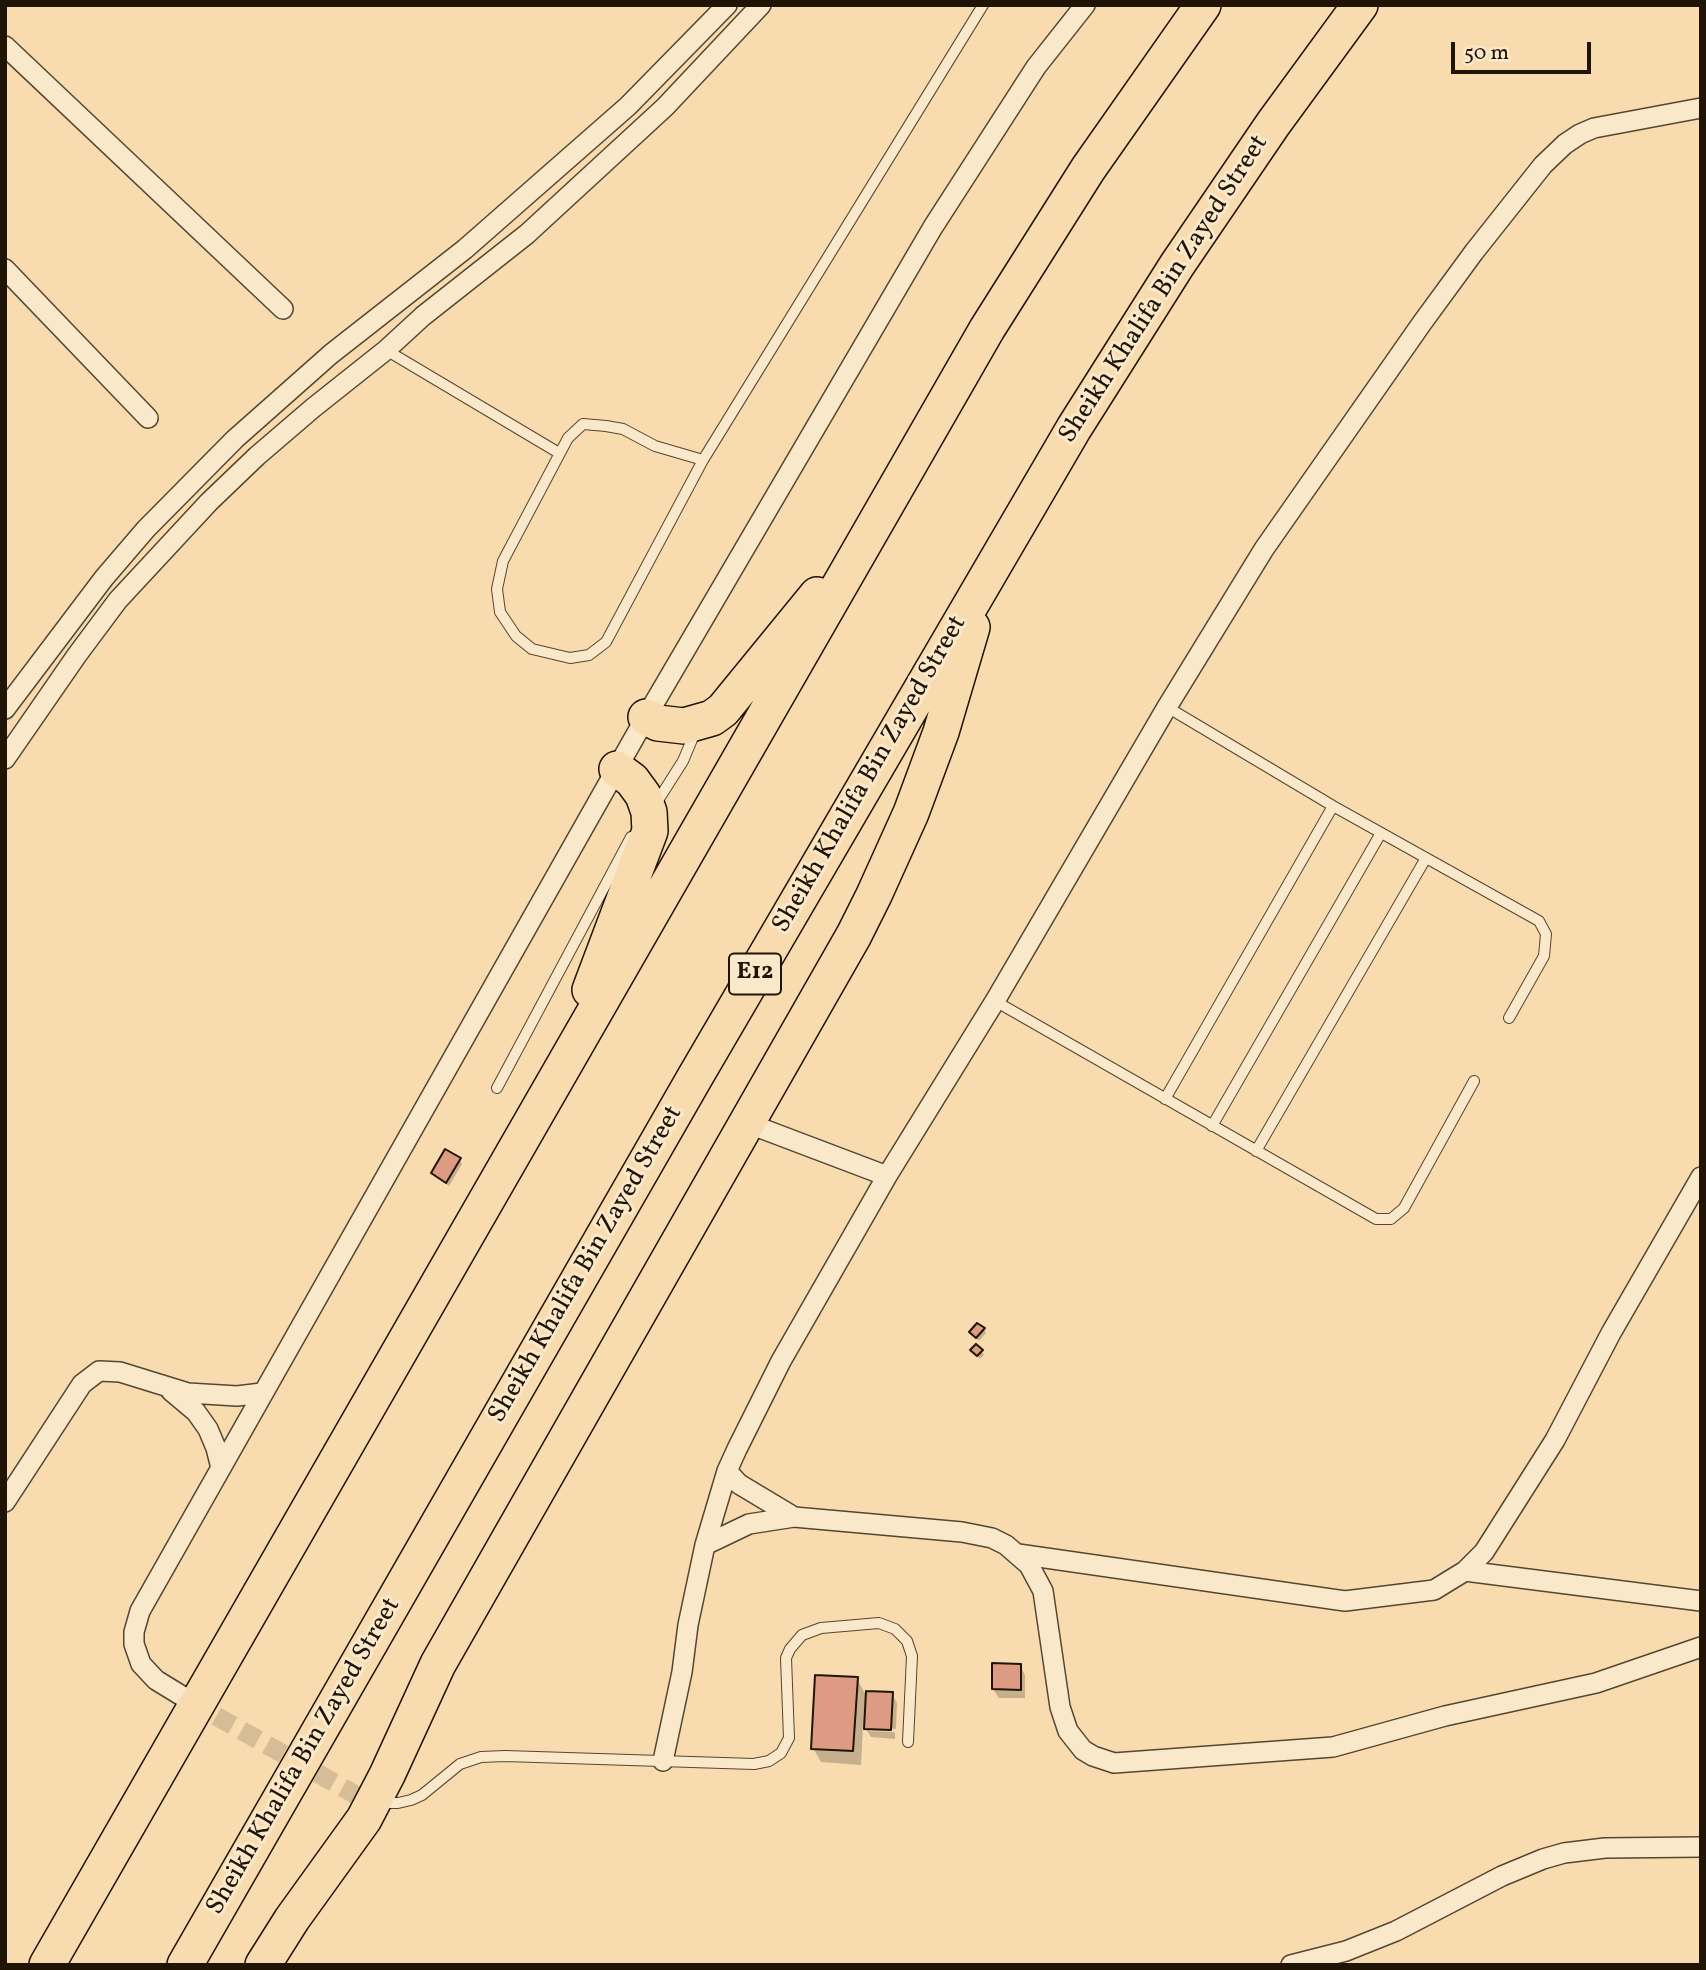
<!DOCTYPE html>
<style>
body{margin:0}
#map{position:relative;width:1706px;height:1970px;overflow:hidden;background:#f8dbaf;font-family:Vollkorn,serif}
canvas{display:block}
.frame{position:absolute;inset:0;border:7px solid #1f1406;pointer-events:none}
.scale{position:absolute;left:1451px;top:42px;width:140px;height:32px;box-sizing:border-box;border:4px solid #1f1406;border-top:0;padding-left:9px;font-size:21px;line-height:24px;white-space:nowrap;color:#1f1406;-webkit-text-stroke:5px #fae8cb;paint-order:stroke}
</style>
<div id="map">
<canvas width="1706" height="1970"></canvas>
<div class="frame"></div>
<div class="scale">50 m</div>
</div>
<script>
const c = document.querySelector('canvas').getContext('2d');
c.lineJoin = 'round';
function fillPath(path, color) { c.fillStyle = color; c.fill(path, 'evenodd'); }
const shape = rows => new Path2D(rows.map(r => 'M' + r).join(''));
function stroke(path, color, width, dash) { c.strokeStyle = color; c.lineWidth = width; c.lineCap = dash ? 'butt' : 'round'; c.setLineDash(dash || []); c.stroke(path); }
function write(font, color, halo, rows, align = 'center') {
  c.font = font + ' Vollkorn,serif'; c.lineWidth = 6; c.setLineDash([]); c.textBaseline = 'middle'; c.strokeStyle = halo; c.fillStyle = color; for (const [text, x, y, turn = 0] of rows) {
    c.save(); c.translate(x, y); c.rotate((+turn || 0) * Math.PI / 180); c.textAlign = isNaN(turn) ? turn : align; if (halo) c.strokeText(text, 0, 0); c.fillText(text, 0, 0); c.restore();
  }
}
const shadow = shape([
 [459,1160,462,1164,449,1186,435,1177,433,1173],
 [984,1329,986,1333,979,1341,971,1332],
 [972,1350,981,1351,984,1355,980,1359],
 [1020,1665,1025,1675,1025,1698,999,1698,993,1689],
 [857,1679,867,1697,892,1694,897,1703,896,1729,869,1727,869,1731,895,1732,895,1739,871,1737,863,1724,861,1765,821,1762,813,1748]
]);
const building = shape([
 [445,1149,461,1158,446,1183,431,1173,445,1149],
 [977,1323,985,1328,976,1338,969,1332,977,1323],
 [976,1344,983,1350,977,1356,970,1350,976,1344],
 [992,1663,1021,1664,1021,1690,992,1689,992,1663],
 [815,1675,858,1677,853,1751,811,1749,815,1675],
 [866,1691,893,1692,891,1730,864,1729,866,1691]
]);
const streetTunnel = shape([
 [191,1702,363,1799]
]);
const lane = shape([
 [386,350,559,453],
 [703,460,655,446,623,429,606,426,583,424,568,438,503,561,497,589,500,612,516,636,532,649,570,658,589,655,606,642,703,460,983,5],
 [1167,707,1333,806,1539,921,1546,934,1544,956,1509,1018],
 [655,805,683,761,696,730],
 [995,1001,1376,1219,1391,1219,1404,1208,1474,1081],
 [497,1088,631,837],
 [1165,1099,1333,806],
 [1212,1126,1381,833],
 [1256,1151,1426,858],
 [380,1803,398,1803,411,1800,422,1795,460,1764,481,1757,505,1756,754,1764,769,1761,781,1753,789,1738,786,1658,790,1649,802,1635,821,1628,879,1623,895,1629,907,1641,912,1656,908,1742]
]);
const street = shape([
 [5,46,283,309],
 [5,269,148,418],
 [5,709,104,578,146,529,235,439,331,354,465,249,628,106,727,5],
 [5,759,77,655,118,600,209,502,257,456,313,408,386,350,423,316,527,234,665,107,761,5],
 [747,1123,887,1176],
 [171,1391,196,1412,208,1429,216,1448,221,1468],
 [727,1471,739,1484,794,1517],
 [5,1502,82,1384,99,1371,120,1372,188,1393,237,1396,262,1393],
 [705,1545,749,1524,794,1517,962,1532,992,1538,1006,1545,1029,1565,1043,1591,1060,1707,1068,1731,1083,1750,1093,1756,1114,1763,1333,1747,1445,1716,1596,1683,1701,1647],
 [1018,1554,1345,1601,1434,1590,1465,1571,1484,1552,1555,1440,1611,1333,1701,1177],
 [1465,1571,1701,1601],
 [187,1699,156,1680,141,1664,134,1644,134,1632,140,1611,646,717,933,227,1036,67,1085,5],
 [663,1761,682,1672,688,1625,705,1545,727,1471,737,1449,781,1361,887,1176,995,1001,1167,707,1264,549,1422,323,1474,252,1543,165,1565,144,1580,134,1594,128,1701,108],
 [1291,1965,1346,1951,1396,1931,1502,1876,1543,1859,1564,1853,1605,1848,1701,1847]
]);
const highway = shape([
 [646,717,658,723,684,726,712,718,723,710,817,595],
 [590,990,650,831,649,812,643,795,632,780,617,769],
 [47,1965,987,329,1088,169,1203,5],
 [185,1965,695,1077,1074,428,1177,265,1273,124,1360,5],
 [263,1965,292,1919,364,1819,387,1775,438,1664,854,935,874,895,911,813,941,732,972,627]
]);
const shields = [
 [755,974,52]
];
const shieldNames = [
 ["E12",755,974]
];
const streetNames = [
 ["Sheikh Khalifa Bin Zayed Street",1165,290,-57],
 ["Sheikh Khalifa Bin Zayed Street",871,775,-60],
 ["Sheikh Khalifa Bin Zayed Street",587,1265,-60],
 ["Sheikh Khalifa Bin Zayed Street",305,1757,-60]
];
fillPath(shadow, '#0003');
fillPath(building, '#de9b83');
stroke(building, '#1f1406', 2);
stroke(streetTunnel, '#d7bd96', 19, [19, 10]);
stroke(lane, '#554630', 12);
stroke(street, '#554630', 22);
stroke(highway, '#1f1406', 38);
stroke(lane, '#fae8cb', 10);
stroke(street, '#fae8cb', 19);
stroke(highway, '#f8dbaf', 35);
for (const [x, y, w] of shields) { const box = new Path2D(); box.roundRect(x - w / 2, y - 20.5, w, 41, 5); c.fillStyle = '#fae8cb'; c.fill(box); stroke(box, '#1f1406', 2); }
write('bold 24px', '#1f1406', null, shieldNames);
write('26px', '#1f1406', '#fae8cb', streetNames);
</script>
